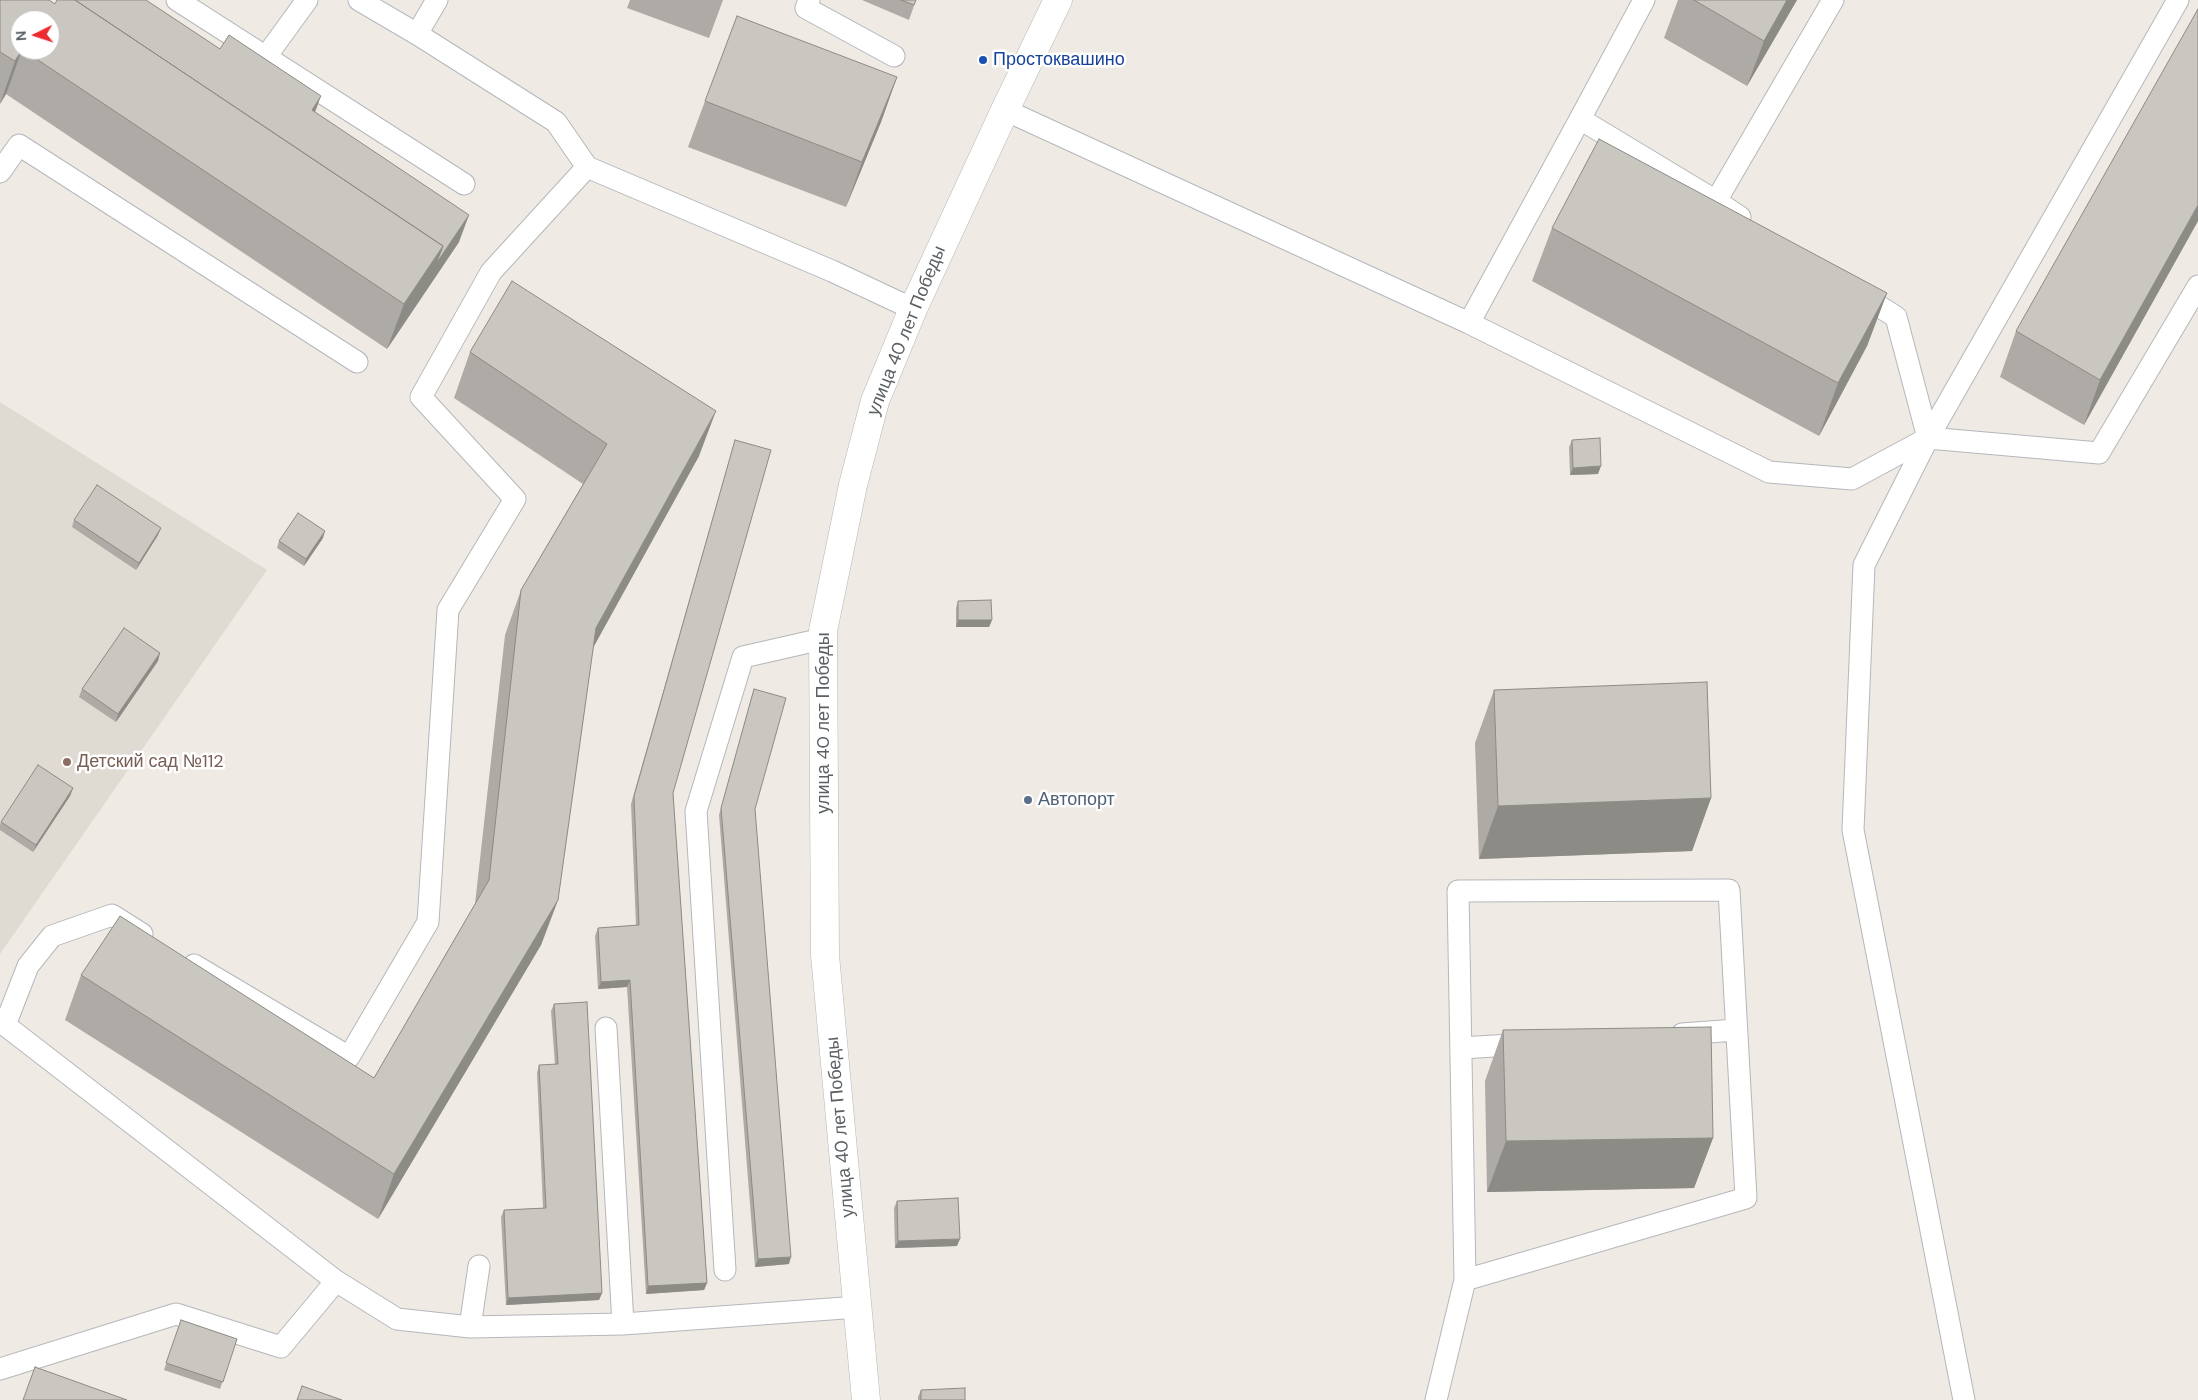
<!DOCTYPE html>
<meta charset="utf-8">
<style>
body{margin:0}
#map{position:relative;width:2198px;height:1400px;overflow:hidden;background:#efebe4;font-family:"DM Sans",sans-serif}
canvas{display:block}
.north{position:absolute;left:10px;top:10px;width:50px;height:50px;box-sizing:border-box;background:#fff;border:1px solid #bec0c1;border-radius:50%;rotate:266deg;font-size:14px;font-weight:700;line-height:20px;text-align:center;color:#5c6165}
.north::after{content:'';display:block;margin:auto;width:18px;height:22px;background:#ed2b31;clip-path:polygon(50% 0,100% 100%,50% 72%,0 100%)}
</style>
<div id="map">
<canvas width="2198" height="1400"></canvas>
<div class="north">N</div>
</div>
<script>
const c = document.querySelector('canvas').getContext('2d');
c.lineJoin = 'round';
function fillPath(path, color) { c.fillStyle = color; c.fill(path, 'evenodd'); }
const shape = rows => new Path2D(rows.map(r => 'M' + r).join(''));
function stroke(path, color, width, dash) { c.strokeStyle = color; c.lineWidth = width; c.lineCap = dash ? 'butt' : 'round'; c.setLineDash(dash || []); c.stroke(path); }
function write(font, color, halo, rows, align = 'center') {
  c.font = font + ' "DM Sans",sans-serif'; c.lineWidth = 5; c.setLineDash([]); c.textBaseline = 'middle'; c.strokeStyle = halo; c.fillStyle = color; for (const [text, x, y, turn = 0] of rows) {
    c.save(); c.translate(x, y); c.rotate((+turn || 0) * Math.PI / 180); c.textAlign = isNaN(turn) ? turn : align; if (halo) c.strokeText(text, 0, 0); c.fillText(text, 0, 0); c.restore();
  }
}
const education = shape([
 [0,402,267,570,0,954]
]);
const lane = shape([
 [177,0,464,184],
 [359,0,417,34,556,122,587,167,832,271,913,309],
 [809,0,806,8,894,56],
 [417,34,437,0],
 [265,58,307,0],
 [1005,110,1469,323,1769,472,1852,479,1928,438,2099,453,2198,286],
 [1580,119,1644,0],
 [0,172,19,145,357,362],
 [1740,217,1716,201,1833,0],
 [1858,293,1896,317,1928,438],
 [1469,323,1580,119,1716,201],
 [142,934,112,915,52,936,28,966,5,1025,336,1281,397,1319,470,1327,623,1324,858,1307],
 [194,965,349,1057,428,922,448,610,515,499,421,397,491,272,587,167],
 [606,1028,623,1324],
 [1682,1034,1736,1030],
 [1461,1048,1527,1044],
 [725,1270,696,811,743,657,822,639],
 [470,1327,479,1266],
 [0,1369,176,1314,281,1347,336,1281],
 [1436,1400,1465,1280,1458,891,1729,890,1746,1198,1465,1280],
 [1964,1400,1853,830,1864,565,1928,438,2178,0]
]);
const street = shape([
 [866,1400,825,955,823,631,853,485,875,401,913,309,1005,110,1058,0]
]);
const wall = shape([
 [0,0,55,4,315,112,459,242,387,349,6,94,0,104],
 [50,20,50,50,20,50],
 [630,0,723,0,709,38,627,8],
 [862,0,916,0,909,20],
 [1678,0,1797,0,1747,86,1664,38],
 [897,77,881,122,846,207,688,147,705,101],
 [2198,221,2084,425,2000,377,2016,331],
 [1552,228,1887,293,1867,346,1819,436,1532,281],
 [470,352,699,456,593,648,558,900,541,945,378,1219,65,1020,81,975,374,1078,475,904,505,635,521,590,583,484,454,398],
 [735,440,673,793,707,1283,704,1290,646,1294,627,987,598,989,595,936,598,928,636,925,631,804],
 [1572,440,1598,474,1570,475,1569,447],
 [74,520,158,535,136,570,72,527],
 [323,538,304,566,277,548,279,541],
 [958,601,992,620,989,627,956,627,956,608],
 [158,661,116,722,79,697,82,689],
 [754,689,755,809,789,1264,755,1267,719,815],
 [1494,690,1711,798,1692,851,1479,859,1475,743],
 [73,788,70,796,33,852,0,830,0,825,1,822],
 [554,1004,602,1293,599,1300,506,1305,501,1217,504,1210,543,1208,537,1073,539,1065,555,1065,551,1011],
 [1503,1030,1713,1138,1694,1188,1487,1192,1485,1081],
 [897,1201,957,1246,895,1248,894,1208],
 [181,1320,237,1339,220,1389,164,1370],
 [921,1390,965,1400,918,1400,918,1397]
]);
const shadedWall = shape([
 [1787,0,1797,0,1747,86,1764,41],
 [22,50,6,94,0,104,15,61],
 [897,77,881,122,846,207,862,162],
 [321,96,311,123,312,110],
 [2198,205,2198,221,2084,425,2100,380],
 [469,215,459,242,387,349,404,304,443,246],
 [1887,293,1867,346,1819,436,1838,383],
 [716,411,699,456,579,673,596,628],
 [1601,466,1598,474,1570,475,1573,468],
 [161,528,158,535,136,570,139,563],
 [325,531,323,538,304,566,306,559],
 [958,620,992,620,989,627,956,627],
 [160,653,158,661,116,722,118,714],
 [73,788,70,796,33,852,36,845],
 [1711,798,1692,851,1479,859,1498,806],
 [558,900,541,945,378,1219,394,1174],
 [630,980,627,987,598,989,601,982],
 [1713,1138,1694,1188,1487,1192,1506,1141],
 [960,1239,957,1246,895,1248,898,1241],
 [791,1257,789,1264,755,1267,758,1259],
 [707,1283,704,1290,646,1294,648,1286],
 [602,1293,599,1300,506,1305,508,1298]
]);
const building = shape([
 [0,0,49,0,55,4,57,0,75,0,443,246,404,304,23,50,50,50,50,20,20,20,20,50,22,50,15,61,0,52,0,0],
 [75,0,146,0,220,49,229,35,321,96,312,110,469,215,436,264,443,246,75,0],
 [901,0,916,0,914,5,901,0],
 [1694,0,1787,0,1764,41,1694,0],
 [2198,9,2198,205,2100,380,2016,331,2198,9],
 [737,16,897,77,862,162,705,101,737,16],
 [1599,139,1887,293,1838,383,1552,228,1599,139],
 [512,281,716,411,596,628,558,900,394,1174,81,975,120,916,374,1078,489,880,521,590,607,444,470,352,512,281],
 [1600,438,1601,466,1573,468,1572,440,1600,438],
 [735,440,771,450,673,793,707,1283,648,1286,630,980,601,982,598,928,639,925,634,796,735,440],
 [97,485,161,528,139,563,74,520,97,485],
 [298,513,325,531,306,559,279,541,298,513],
 [991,600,992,620,958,620,958,601,991,600],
 [124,628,160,653,118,714,82,689,124,628],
 [1707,682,1711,798,1498,806,1494,690,1707,682],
 [754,689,786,698,755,809,791,1257,758,1259,721,808,754,689],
 [38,765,73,788,36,845,1,822,38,765],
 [587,1002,602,1293,508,1298,504,1210,546,1208,539,1065,558,1064,554,1004,587,1002],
 [1711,1027,1713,1138,1506,1141,1503,1030,1711,1027],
 [958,1198,960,1239,898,1241,897,1201,958,1198],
 [181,1320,237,1339,223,1382,166,1363,181,1320],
 [35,1367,127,1400,23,1400,35,1367],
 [302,1386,342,1400,297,1400,302,1386],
 [965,1388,965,1400,921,1400,921,1390,965,1388]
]);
const markers = [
 [983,60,5,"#1a4fb4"],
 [67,762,5,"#8d6e63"],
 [1028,800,5,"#5c6f8a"]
];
const transitNames = [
 ["Простоквашино",993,60]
];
const streetNames = [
 ["улица 40 лет Победы",907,331,-68],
 ["улица 40 лет Победы",824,723,-90],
 ["улица 40 лет Победы",841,1127,-95]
];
const educationNames = [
 ["Детский сад №112",77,762]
];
const serviceNames = [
 ["Автопорт",1038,800]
];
fillPath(education, '#dfdad2');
stroke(lane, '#b4b7bb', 23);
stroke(street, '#b4b7bb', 29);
stroke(lane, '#fff', 21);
stroke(street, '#fff', 28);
fillPath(wall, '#aeaaa5');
fillPath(shadedWall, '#8d8b86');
fillPath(building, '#cac6c0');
stroke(building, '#8d8b86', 1);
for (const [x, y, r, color] of markers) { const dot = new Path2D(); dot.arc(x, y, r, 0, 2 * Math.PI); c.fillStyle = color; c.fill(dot); stroke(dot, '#fff', 2); }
write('18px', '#164399', '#fff', transitNames, 'left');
write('18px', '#5c6165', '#fff', streetNames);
write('18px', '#785e54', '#fff', educationNames, 'left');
write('18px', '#4e5e75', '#fff', serviceNames, 'left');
</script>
